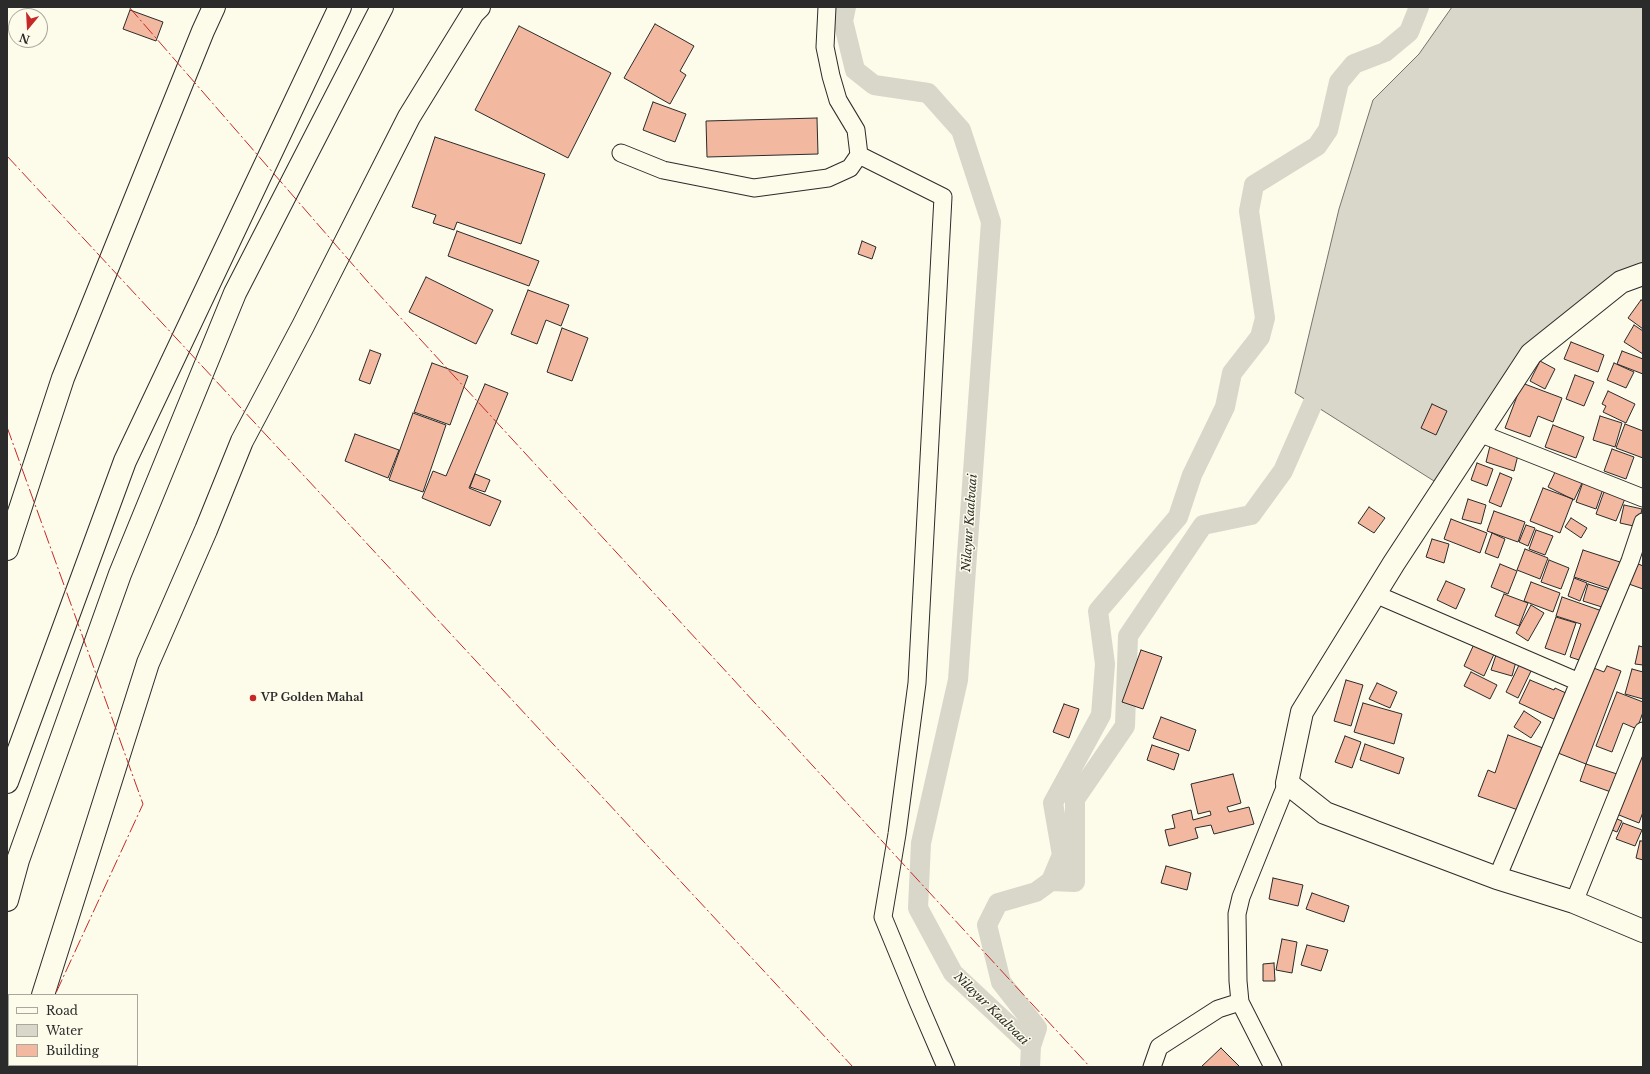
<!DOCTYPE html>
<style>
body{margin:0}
#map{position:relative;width:1650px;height:1074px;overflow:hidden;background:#fdfbea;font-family:"Libre Baskerville",serif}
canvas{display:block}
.frame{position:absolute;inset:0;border:8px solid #2b2b2b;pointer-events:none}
.legend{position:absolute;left:8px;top:994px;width:130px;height:72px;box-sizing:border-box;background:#fdfbea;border:1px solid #a9a89e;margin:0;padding:5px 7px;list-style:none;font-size:12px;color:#2b2b2b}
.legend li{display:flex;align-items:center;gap:8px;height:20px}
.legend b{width:20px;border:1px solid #a9a89e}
.north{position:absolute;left:8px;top:8px;width:40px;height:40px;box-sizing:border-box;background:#fdfbea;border:1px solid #a9a89e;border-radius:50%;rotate:198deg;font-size:11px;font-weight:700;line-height:16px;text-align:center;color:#2b2b2b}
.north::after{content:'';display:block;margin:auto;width:14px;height:18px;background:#c62828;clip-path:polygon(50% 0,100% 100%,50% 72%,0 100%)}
</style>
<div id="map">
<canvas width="1650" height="1074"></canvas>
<div class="frame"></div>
<ul class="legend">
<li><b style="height:5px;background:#fdfbea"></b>Road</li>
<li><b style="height:11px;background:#d8d7c9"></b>Water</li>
<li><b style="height:11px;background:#f2b8a0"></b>Building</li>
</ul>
<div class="north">N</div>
</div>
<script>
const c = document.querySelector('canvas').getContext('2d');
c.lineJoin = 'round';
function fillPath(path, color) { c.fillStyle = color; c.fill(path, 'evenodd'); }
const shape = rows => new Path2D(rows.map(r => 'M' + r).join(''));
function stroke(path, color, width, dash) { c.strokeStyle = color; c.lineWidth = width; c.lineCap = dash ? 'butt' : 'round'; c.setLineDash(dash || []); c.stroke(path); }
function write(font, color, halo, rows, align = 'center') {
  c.font = font + ' "Libre Baskerville",serif'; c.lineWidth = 3; c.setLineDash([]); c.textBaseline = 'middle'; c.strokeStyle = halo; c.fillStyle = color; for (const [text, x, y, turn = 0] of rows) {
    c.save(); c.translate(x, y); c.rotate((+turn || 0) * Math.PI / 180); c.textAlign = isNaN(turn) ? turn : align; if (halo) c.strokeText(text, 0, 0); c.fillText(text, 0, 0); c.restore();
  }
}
const water = shape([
 [1452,7,1643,7,1643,262,1606,281,1521,352,1434,481,1295,393,1339,209,1373,100,1419,54,1452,7]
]);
const canal = shape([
 [846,7,843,21,855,70,874,85,928,93,961,130,991,222,958,680,921,843,918,908,953,973,1031,1046,1030,1067],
 [1051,881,1075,882,1075,799,1125,726,1128,636,1203,525,1251,515,1283,471,1323,380],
 [1031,1046,1037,1028,1001,982,987,925,998,903,1036,892,1051,881,1062,855,1053,803,1101,715,1105,664,1098,611,1178,517,1192,475,1225,407,1232,373,1260,337,1265,318,1249,211,1254,185,1317,146,1328,130,1339,82,1354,64,1385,52,1409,32,1419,7]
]);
const building = shape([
 [130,10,163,22,156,41,123,29,130,10],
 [655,24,694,46,680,71,686,75,670,104,624,78,655,24],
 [519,26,611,73,568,158,475,110,519,26],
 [653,102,686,114,675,142,643,130,653,102],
 [817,118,818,154,707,157,706,121,817,118],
 [435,137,545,174,521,244,457,222,454,230,433,223,436,215,412,207,435,137],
 [457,231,539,261,529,286,448,256,457,231],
 [862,241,876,247,872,259,858,254,862,241],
 [426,277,493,310,476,344,409,312,426,277],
 [528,290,569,305,561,326,546,320,537,344,511,334,528,290],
 [1641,300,1643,301,1643,329,1628,318,1641,300],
 [1634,325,1643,331,1643,354,1624,342,1634,325],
 [562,328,588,338,572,381,547,372,562,328],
 [1571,342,1604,355,1598,372,1564,359,1571,342],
 [370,350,381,354,370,384,359,380,370,350],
 [1622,351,1643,359,1643,374,1617,364,1622,351],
 [1540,361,1555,369,1545,389,1530,381,1540,361],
 [432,363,468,376,450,425,414,412,432,363],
 [1614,363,1634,372,1626,388,1607,380,1614,363],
 [1575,375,1594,382,1584,406,1566,399,1575,375],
 [1522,383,1562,398,1553,422,1538,416,1530,437,1505,428,1522,383],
 [485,384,508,393,469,488,501,501,490,526,422,498,433,471,446,476,485,384],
 [1608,391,1635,404,1626,423,1603,412,1606,406,1602,404,1608,391],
 [1432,404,1447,411,1436,435,1421,428,1432,404],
 [413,413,446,425,423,492,389,480,413,413],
 [1600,416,1622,423,1615,447,1593,440,1600,416],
 [1625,424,1643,431,1643,458,1616,448,1625,424],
 [1553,425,1584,437,1576,458,1545,447,1553,425],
 [355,434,399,450,388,478,345,461,355,434],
 [1490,446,1518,455,1514,471,1486,462,1490,446],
 [1612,449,1634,457,1626,479,1604,471,1612,449],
 [1477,463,1493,469,1487,486,1471,480,1477,463],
 [1557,468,1583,481,1574,500,1548,487,1557,468],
 [1500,473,1512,478,1501,507,1489,502,1500,473],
 [475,474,490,480,485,492,470,487,475,474],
 [1583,482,1603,489,1596,509,1576,502,1583,482],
 [1543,488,1573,499,1560,533,1530,521,1543,488],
 [1605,489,1626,496,1616,521,1596,514,1605,489],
 [1468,499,1486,505,1481,524,1462,519,1468,499],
 [1624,505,1642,509,1638,527,1620,523,1624,505],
 [1369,507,1385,518,1374,533,1358,523,1369,507],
 [1494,511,1525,522,1518,542,1487,531,1494,511],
 [1571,518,1587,528,1581,538,1565,527,1571,518],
 [1451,519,1487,533,1480,553,1444,539,1451,519],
 [1526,525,1535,528,1528,546,1519,542,1526,525],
 [1536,530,1553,536,1545,555,1529,549,1536,530],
 [1492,533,1505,539,1498,558,1485,553,1492,533],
 [1432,539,1449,544,1444,563,1426,557,1432,539],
 [1525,549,1548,558,1540,579,1517,570,1525,549],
 [1583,550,1623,563,1613,590,1574,577,1583,550],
 [1549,560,1569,568,1561,589,1541,582,1549,560],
 [1634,562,1643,566,1643,589,1626,583,1634,562],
 [1500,564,1517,571,1508,594,1491,587,1500,564],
 [1574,578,1587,583,1580,601,1568,596,1574,578],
 [1446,581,1465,589,1456,609,1437,600,1446,581],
 [1531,582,1560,593,1553,612,1524,601,1531,582],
 [1588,584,1610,591,1605,608,1583,601,1588,584],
 [1504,594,1528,603,1519,626,1495,616,1504,594],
 [1562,597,1602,611,1585,662,1570,657,1581,624,1556,616,1562,597],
 [1531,605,1544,613,1528,641,1516,633,1531,605],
 [1556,617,1576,623,1565,655,1545,648,1556,617],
 [1475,642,1495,652,1484,676,1464,666,1475,642],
 [1639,646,1643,647,1643,665,1635,664,1639,646],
 [1141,650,1162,657,1143,709,1122,702,1141,650],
 [1497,652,1517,658,1512,676,1491,670,1497,652],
 [1520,663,1532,669,1518,698,1506,692,1520,663],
 [1607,666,1621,671,1586,764,1558,753,1591,667,1604,672,1607,666],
 [1632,669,1643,672,1643,699,1625,694,1632,669],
 [1471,672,1497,685,1490,699,1464,686,1471,672],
 [1346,680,1363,685,1351,726,1334,721,1346,680],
 [1530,680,1554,690,1555,688,1568,694,1556,720,1519,703,1530,680],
 [1377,683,1397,692,1390,708,1369,699,1377,683],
 [1617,692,1643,702,1643,712,1637,729,1623,723,1612,752,1596,746,1617,692],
 [1363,703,1402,714,1394,744,1354,732,1363,703],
 [1064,704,1079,709,1069,738,1053,732,1064,704],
 [1524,711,1541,722,1531,738,1514,727,1524,711],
 [1161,717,1196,730,1189,751,1153,738,1161,717],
 [1508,735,1543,748,1521,811,1478,796,1488,770,1495,773,1508,735],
 [1345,736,1361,742,1352,768,1335,762,1345,736],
 [1365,744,1404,758,1399,774,1360,760,1365,744],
 [1152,745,1179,754,1174,770,1147,760,1152,745],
 [1636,755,1643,758,1643,812,1639,823,1614,813,1636,755],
 [1586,764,1617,774,1611,792,1580,781,1586,764],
 [1233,774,1241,803,1227,807,1229,812,1249,807,1254,824,1214,834,1211,825,1195,828,1198,838,1169,846,1165,830,1175,828,1172,815,1191,810,1193,820,1211,815,1210,811,1198,814,1191,784,1233,774],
 [1612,817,1622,821,1617,832,1607,828,1612,817],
 [1623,823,1642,830,1635,846,1616,839,1623,823],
 [1640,841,1643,841,1643,860,1636,858,1640,841],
 [1166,866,1191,873,1187,890,1161,883,1166,866],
 [1273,878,1303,885,1298,906,1269,899,1273,878],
 [1312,893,1349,906,1344,922,1306,909,1312,893],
 [1282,939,1297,942,1292,973,1276,970,1282,939],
 [1307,945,1328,950,1321,971,1301,965,1307,945],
 [1274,963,1275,981,1263,981,1263,964,1274,963],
 [1221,1048,1240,1067,1201,1067,1221,1048]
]);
const street = shape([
 [621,153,663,170,754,188,828,178,850,168,859,155,856,130,838,100,831,76,825,47,827,7],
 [859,155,943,197,917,683,897,834,883,917,918,1002,946,1067],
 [1479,433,1643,498],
 [1375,594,1579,682],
 [1497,878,1630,561,1643,522],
 [1574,902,1643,731],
 [1152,1067,1159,1047,1218,1009,1240,1002],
 [1273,1067,1240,1002,1238,981,1237,914,1241,897,1287,783]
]);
const secondary = shape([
 [1643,274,1621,282,1531,354,1394,563,1302,712,1287,783,1325,813,1497,878,1574,902,1643,931]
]);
const highway = shape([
 [7,549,63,378,203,31,214,7],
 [7,782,125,461,340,7],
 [7,900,18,860,120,574,235,293,382,7],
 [43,995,148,663,206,530,242,441,303,326,409,117,473,13,479,7],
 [20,1067,21,1065]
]);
const power = shape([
 [129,7,374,289,1090,1067],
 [7,156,853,1067],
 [7,427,143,804,55,995],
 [22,1067,23,1065]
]);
const markers = [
 [253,698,4,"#c62828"]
];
const poiNames = [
 ["VP Golden Mahal",261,698]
];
const waterNames = [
 ["Nilayur Kaalvaai",970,523,-86],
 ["Nilayur Kaalvaai",991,1009,44]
];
fillPath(water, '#d8d7c9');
stroke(water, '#74746e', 1);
stroke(canal, '#d8d7c9', 20);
fillPath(building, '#f2b8a0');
stroke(building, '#2b2b2b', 1);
stroke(street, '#2b2b2b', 19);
stroke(secondary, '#2b2b2b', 24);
stroke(highway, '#2b2b2b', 24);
stroke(street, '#fdfbea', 17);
stroke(secondary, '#fdfbea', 22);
stroke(highway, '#fdfbea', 22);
stroke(power, '#c62828', 1, [14, 3, 2, 3]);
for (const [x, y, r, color] of markers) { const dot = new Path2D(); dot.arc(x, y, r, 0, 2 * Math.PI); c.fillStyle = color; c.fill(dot); stroke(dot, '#fdfbea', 1.5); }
write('bold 11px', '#2b2b2b', '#fdfbea', poiNames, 'left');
write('italic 12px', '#2b2b2b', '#fdfbea', waterNames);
</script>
